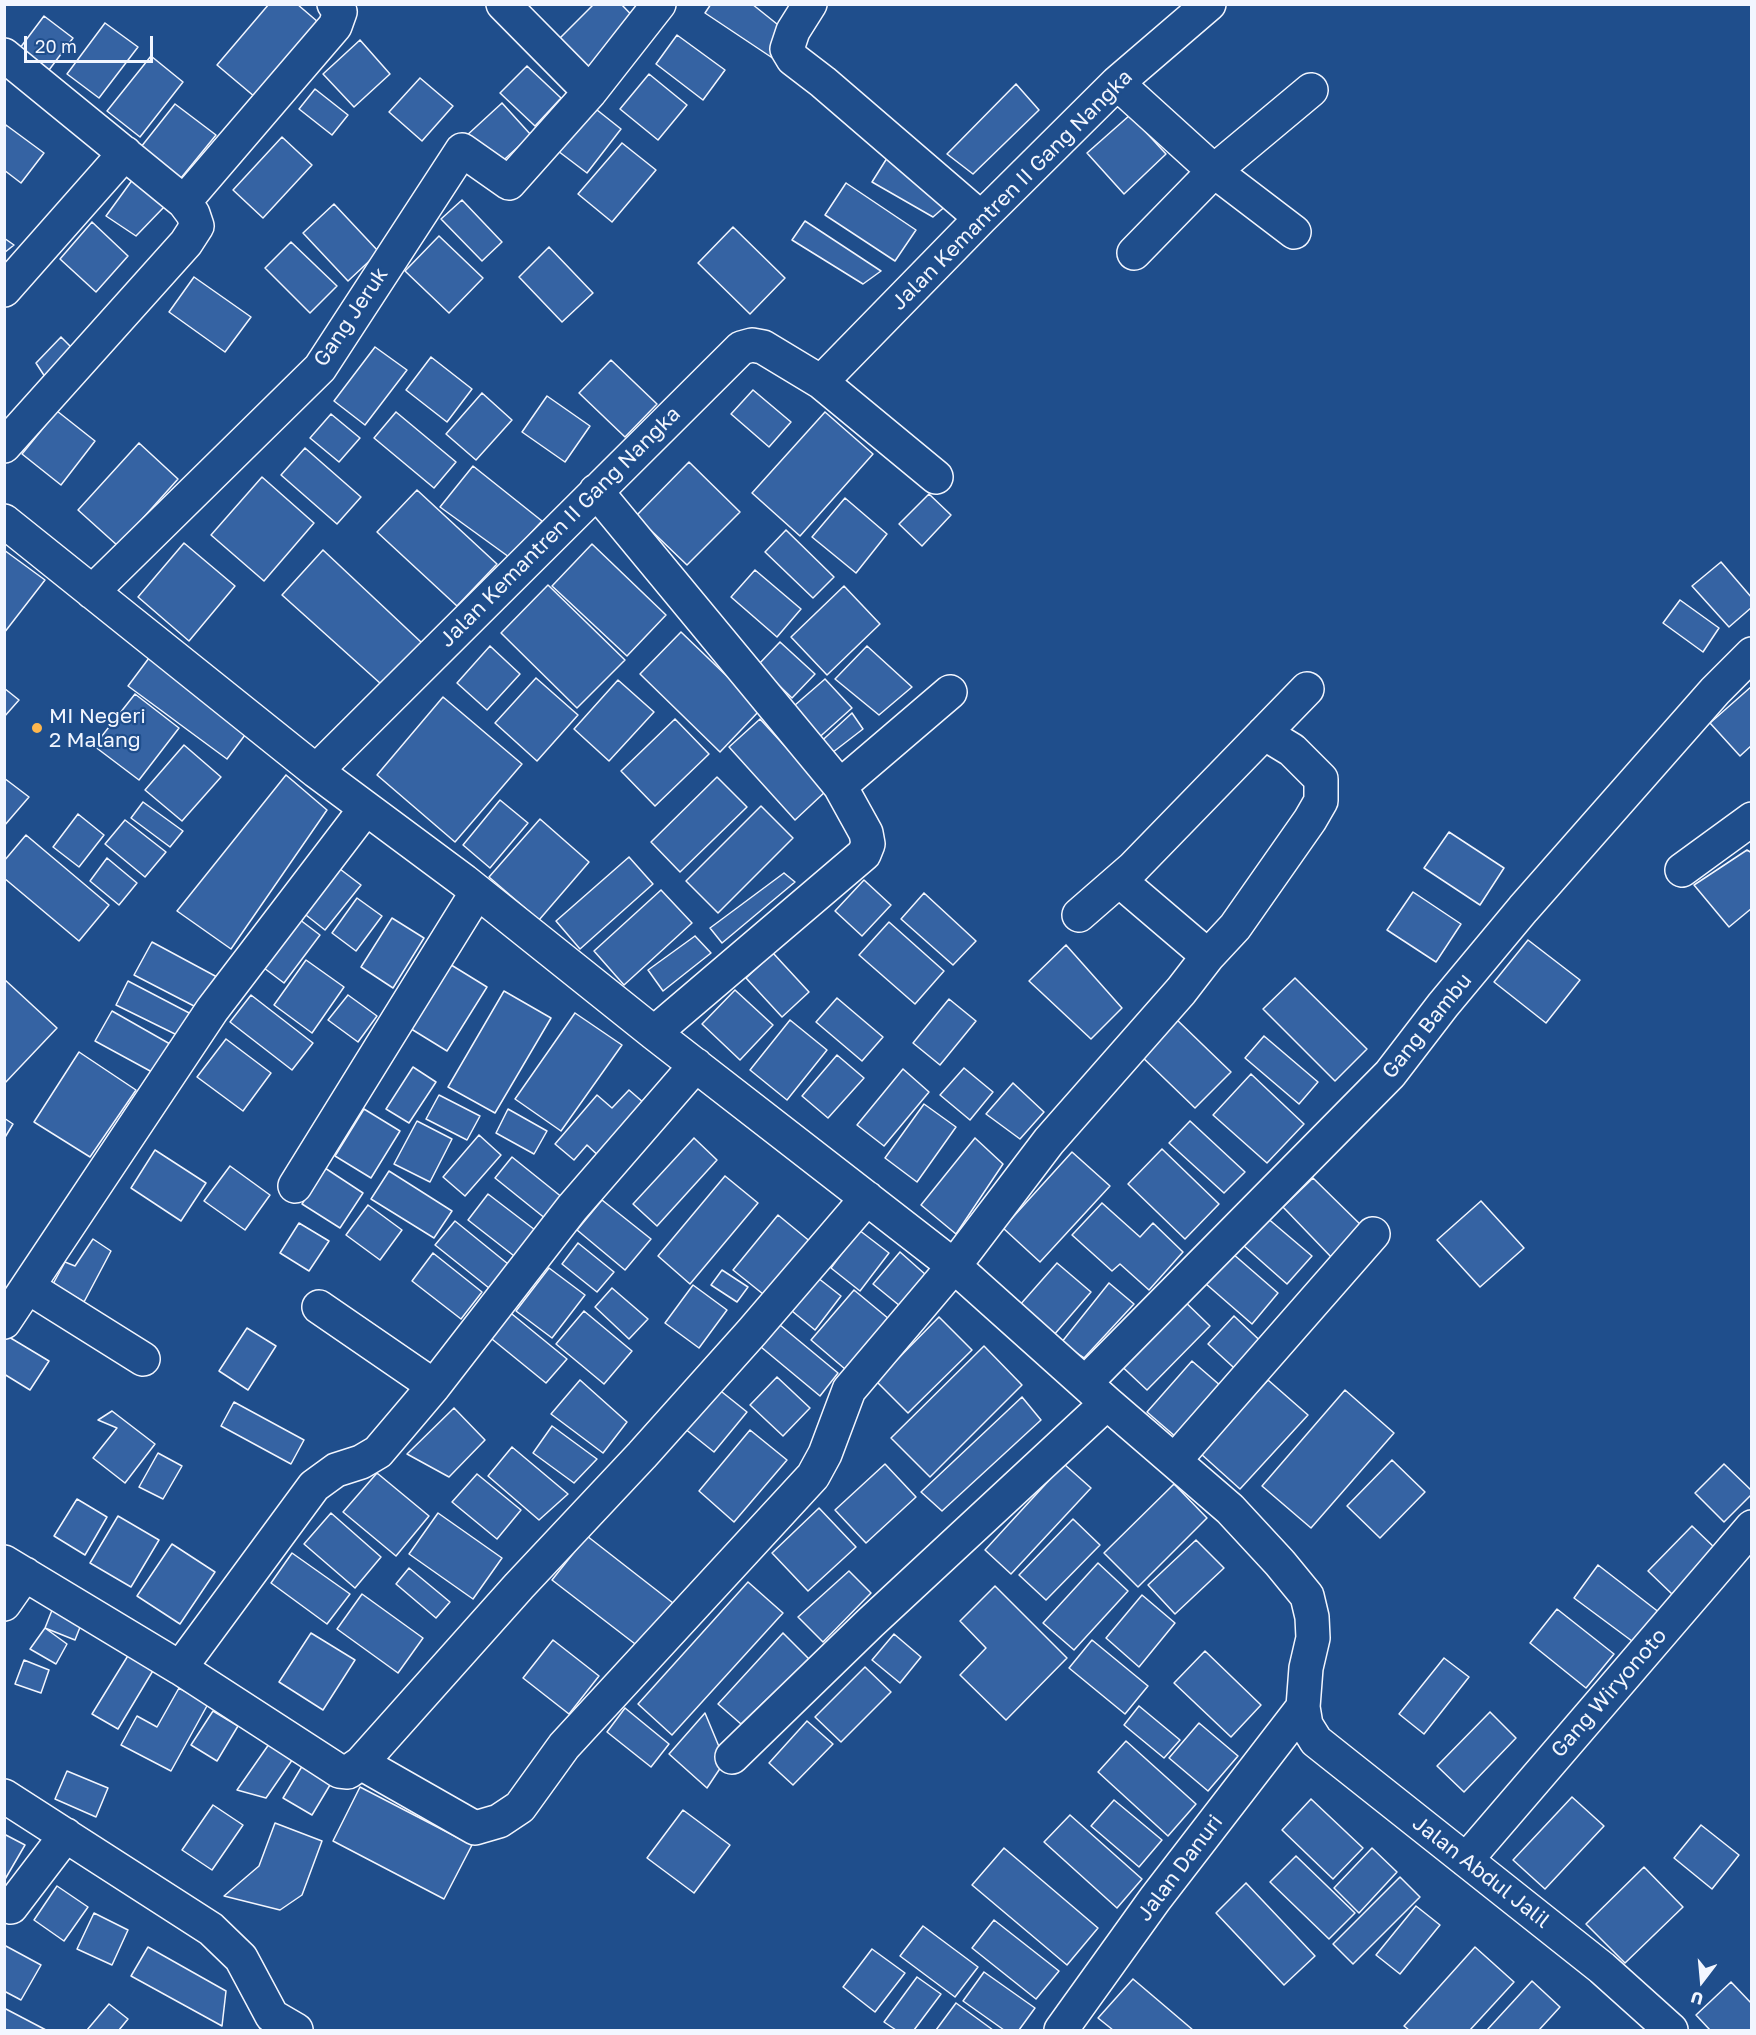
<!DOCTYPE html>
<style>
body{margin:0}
#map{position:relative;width:1756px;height:2035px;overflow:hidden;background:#1f4e8c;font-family:"Golos Text",sans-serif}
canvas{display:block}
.frame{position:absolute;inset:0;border:6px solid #f2f6ff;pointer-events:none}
.north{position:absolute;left:1672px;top:1951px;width:60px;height:60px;-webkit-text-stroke:4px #1f4e8c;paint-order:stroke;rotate:196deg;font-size:16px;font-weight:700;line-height:24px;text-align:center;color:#f2f6ff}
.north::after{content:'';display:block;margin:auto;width:21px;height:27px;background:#f2f6ff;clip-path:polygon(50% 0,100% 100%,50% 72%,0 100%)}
.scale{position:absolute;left:24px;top:36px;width:129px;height:27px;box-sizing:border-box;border:3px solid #f2f6ff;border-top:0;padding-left:8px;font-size:18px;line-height:21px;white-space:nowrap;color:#f2f6ff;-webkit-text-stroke:4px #1f4e8c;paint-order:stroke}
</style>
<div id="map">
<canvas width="1756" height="2035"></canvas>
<div class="frame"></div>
<div class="north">U</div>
<div class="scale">20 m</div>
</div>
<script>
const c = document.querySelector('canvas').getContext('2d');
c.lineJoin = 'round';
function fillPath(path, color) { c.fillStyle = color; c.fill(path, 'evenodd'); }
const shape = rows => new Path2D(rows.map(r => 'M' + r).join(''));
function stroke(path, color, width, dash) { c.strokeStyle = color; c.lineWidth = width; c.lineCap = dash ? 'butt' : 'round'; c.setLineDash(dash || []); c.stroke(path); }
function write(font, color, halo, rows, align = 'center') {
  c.font = font + ' "Golos Text",sans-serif'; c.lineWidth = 4.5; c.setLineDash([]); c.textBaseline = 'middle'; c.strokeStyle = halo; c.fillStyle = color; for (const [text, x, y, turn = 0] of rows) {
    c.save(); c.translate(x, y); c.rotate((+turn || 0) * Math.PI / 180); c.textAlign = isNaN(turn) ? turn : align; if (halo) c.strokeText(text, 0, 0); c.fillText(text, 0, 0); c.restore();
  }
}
const building = shape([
 [269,4,297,4,318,22,255,97,217,65,269,4],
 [594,4,621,4,648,32,588,90,548,50,594,4],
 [711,4,752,4,787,32,780,63,705,13,711,4],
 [44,16,73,38,46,74,17,52,44,16],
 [105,23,138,47,99,98,67,74,105,23],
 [677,35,725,70,703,100,656,64,677,35],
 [360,40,390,74,354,107,323,74,360,40],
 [151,56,183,82,140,137,107,111,151,56],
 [527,66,561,98,535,126,500,93,527,66],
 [649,74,687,105,658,140,620,109,649,74],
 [420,78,453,106,422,141,389,112,420,78],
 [1016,84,1039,110,973,174,947,154,1016,84],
 [315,89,348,115,332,135,299,109,315,89],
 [502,103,531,135,494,169,465,137,502,103],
 [175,104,216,135,181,178,141,147,175,104],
 [592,106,621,129,587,173,558,151,592,106],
 [1130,115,1166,154,1124,194,1087,153,1130,115],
 [6,125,44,153,21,183,4,170,4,128,6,125],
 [282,137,312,165,263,218,233,190,282,137],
 [622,143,656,170,612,222,578,194,622,143],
 [889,155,956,197,933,217,872,182,889,155],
 [133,179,164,207,136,236,106,216,133,179],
 [846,183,916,230,895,261,825,215,846,183],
 [462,200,502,242,482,261,441,219,462,200],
 [334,204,379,252,348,281,303,233,334,204],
 [805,221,881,271,863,284,792,240,805,221],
 [92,222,128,256,96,292,60,259,92,222],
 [733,227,785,278,750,314,698,263,733,227],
 [439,236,483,278,449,313,405,271,439,236],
 [4,238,14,245,4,253,4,238],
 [291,242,337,286,310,313,265,268,291,242],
 [549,247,593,293,562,322,519,277,549,247],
 [194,277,251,317,225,352,169,312,194,277],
 [61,337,78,354,49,383,36,363,61,337],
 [375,347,407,370,365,425,334,401,375,347],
 [431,357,472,389,447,422,406,390,431,357],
 [611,360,657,404,625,437,579,393,611,360],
 [753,390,791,422,769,447,731,414,753,390],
 [482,393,512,420,476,460,446,434,482,393],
 [547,396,590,426,565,462,522,432,547,396],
 [57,411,95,441,61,485,22,454,57,411],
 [396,412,456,462,434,488,374,438,396,412],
 [825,412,873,454,800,536,752,493,825,412],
 [331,414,360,438,339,462,310,438,331,414],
 [139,443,178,479,118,546,78,510,139,443],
 [305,448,361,497,337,524,281,475,305,448],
 [689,462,740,512,687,565,636,516,689,462],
 [473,466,542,521,509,557,440,507,473,466],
 [262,477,314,523,264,581,211,535,262,477],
 [417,490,497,564,457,606,377,532,417,490],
 [929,494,951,515,922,546,899,524,929,494],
 [845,498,887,534,856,573,812,537,845,498],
 [786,530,834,577,813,598,765,552,786,530],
 [184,543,235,586,189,641,138,597,184,543],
 [592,544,666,615,627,656,552,586,592,544],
 [4,550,45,580,4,633,4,550],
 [323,550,422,643,381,684,282,595,323,550],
 [1721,562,1752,598,1752,607,1729,627,1692,586,1721,562],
 [755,570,801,609,777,637,731,597,755,570],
 [548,585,625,660,577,708,501,633,548,585],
 [844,586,880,624,827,675,791,637,844,586],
 [1680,600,1719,628,1703,652,1663,623,1680,600],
 [681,632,761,709,720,752,640,674,681,632],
 [780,642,815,674,792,698,758,665,780,642],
 [490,646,520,674,487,710,457,683,490,646],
 [867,646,912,687,879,715,835,679,867,646],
 [149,658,248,731,227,759,128,686,149,658],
 [536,678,578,715,537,761,495,723,536,678],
 [825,679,852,708,814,742,787,712,825,679],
 [618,680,654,712,609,761,574,729,618,680],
 [1752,686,1752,745,1740,756,1710,723,1752,686],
 [4,688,19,700,4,717,4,688],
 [135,694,179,728,139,780,94,746,135,694],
 [443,697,522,764,455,842,377,775,443,697],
 [852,713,863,729,828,756,814,748,852,713],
 [675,719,709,754,655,806,621,771,675,719],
 [760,719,826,791,795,820,729,747,760,719],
 [184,745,221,777,182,821,145,790,184,745],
 [286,775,327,810,231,949,177,911,286,775],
 [717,777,747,807,680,872,651,842,717,777],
 [4,778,29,797,4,826,4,778],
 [500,800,528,823,490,868,463,845,500,800],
 [143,802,183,831,170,847,131,818,143,802],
 [761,806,793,838,718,913,686,881,761,806],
 [78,814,104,835,79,867,53,847,78,814],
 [540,819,589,862,539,920,489,877,540,819],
 [125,820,166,852,145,877,105,844,125,820],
 [1449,832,1504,868,1480,905,1424,868,1449,832],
 [26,835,109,905,79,941,4,878,4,861,26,835],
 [1747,850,1752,853,1752,908,1729,927,1694,885,1747,850],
 [629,857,653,884,580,949,556,921,629,857],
 [107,858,137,883,119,905,90,881,107,858],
 [332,863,361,885,325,930,297,908,332,863],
 [784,873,795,882,722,943,710,928,784,873],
 [864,880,891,905,862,936,835,911,864,880],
 [661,890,692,923,624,985,594,951,661,890],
 [1413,892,1461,924,1436,962,1387,930,1413,892],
 [924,893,976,941,953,965,901,919,924,893],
 [357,898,382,916,356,951,332,933,357,898],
 [291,913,320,935,284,983,256,962,291,913],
 [392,918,424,938,393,988,361,967,392,918],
 [889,922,944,971,915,1004,859,955,889,922],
 [695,936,711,953,663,991,648,970,695,936],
 [1528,940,1580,980,1546,1023,1494,982,1528,940],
 [152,942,217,977,194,1006,134,975,152,942],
 [1066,945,1122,1008,1091,1039,1029,981,1066,945],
 [773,953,809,992,782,1017,746,978,773,953],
 [306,960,344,987,312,1033,274,1005,306,960],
 [448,963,487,987,447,1051,408,1027,448,963],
 [1295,978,1367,1049,1335,1081,1263,1009,1295,978],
 [4,979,57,1028,4,1084,4,979],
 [128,981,193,1015,177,1035,116,1005,128,981],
 [735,990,773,1025,740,1060,702,1024,735,990],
 [504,991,551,1018,495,1113,448,1087,504,991],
 [251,995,313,1043,292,1070,230,1022,251,995],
 [348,995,377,1016,358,1042,328,1020,348,995],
 [837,998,883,1037,862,1061,816,1022,837,998],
 [949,999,976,1021,940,1065,913,1043,949,999],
 [112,1011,170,1044,152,1072,95,1041,112,1011],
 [575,1013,622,1045,561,1131,515,1099,575,1013],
 [1174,1017,1231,1072,1195,1108,1138,1053,1174,1017],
 [790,1020,827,1050,787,1100,750,1070,790,1020],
 [1264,1036,1318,1082,1299,1104,1245,1058,1264,1036],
 [226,1039,271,1073,243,1111,197,1077,226,1039],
 [79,1052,136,1090,90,1157,34,1122,79,1052],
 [837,1055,864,1078,828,1118,802,1096,837,1055],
 [413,1067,436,1082,409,1123,386,1109,413,1067],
 [964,1068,993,1092,970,1120,940,1095,964,1068],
 [903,1069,929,1092,884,1146,857,1125,903,1069],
 [1251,1074,1304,1124,1267,1163,1213,1115,1251,1074],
 [1013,1083,1044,1112,1020,1139,986,1114,1013,1083],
 [629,1090,651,1109,603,1160,587,1145,574,1160,555,1144,597,1095,612,1108,629,1090],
 [439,1095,480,1116,467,1140,426,1119,439,1095],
 [924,1104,956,1127,917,1182,885,1158,924,1104],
 [364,1109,400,1131,371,1178,335,1156,364,1109],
 [508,1109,547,1131,534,1154,496,1133,508,1109],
 [4,1118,13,1124,4,1139,4,1118],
 [417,1121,452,1139,430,1182,394,1164,417,1121],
 [1190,1121,1245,1172,1224,1193,1169,1143,1190,1121],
 [479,1135,501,1155,465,1196,443,1177,479,1135],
 [694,1138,717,1160,657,1226,633,1204,694,1138],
 [975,1138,1003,1164,956,1234,921,1205,975,1138],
 [1162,1149,1219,1204,1185,1239,1128,1184,1162,1149],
 [155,1150,206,1183,181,1221,131,1188,155,1150],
 [1072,1152,1110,1186,1040,1262,1003,1228,1072,1152],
 [512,1157,563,1198,546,1219,495,1178,512,1157],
 [230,1166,270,1195,245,1230,204,1201,230,1166],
 [325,1168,363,1193,340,1228,302,1204,325,1168],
 [389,1171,452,1211,434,1238,371,1199,389,1171],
 [725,1176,758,1203,690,1284,658,1256,725,1176],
 [1313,1178,1366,1230,1335,1261,1283,1207,1313,1178],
 [488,1194,539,1233,518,1259,468,1220,488,1194],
 [602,1200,651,1239,625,1270,577,1230,602,1200],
 [1481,1201,1524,1248,1480,1287,1437,1240,1481,1201],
 [1102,1203,1140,1237,1153,1223,1183,1252,1149,1290,1120,1264,1112,1271,1072,1235,1102,1203],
 [368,1205,402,1230,380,1260,346,1235,368,1205],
 [1259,1211,1312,1256,1287,1284,1235,1238,1259,1211],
 [778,1215,812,1243,768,1298,733,1270,778,1215],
 [455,1221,513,1268,494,1292,435,1245,455,1221],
 [299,1223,329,1241,309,1271,280,1253,299,1223],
 [859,1230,889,1253,860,1291,831,1268,859,1230],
 [93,1239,111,1251,84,1302,53,1284,65,1262,75,1266,93,1239],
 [578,1243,614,1272,597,1292,562,1264,578,1243],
 [1225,1247,1278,1293,1252,1324,1198,1277,1225,1247],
 [900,1252,926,1275,900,1306,873,1284,900,1252],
 [433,1253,482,1292,461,1319,412,1281,433,1253],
 [1057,1263,1091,1292,1053,1336,1019,1306,1057,1263],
 [549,1268,585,1295,552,1338,516,1311,549,1268],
 [722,1270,748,1287,737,1302,711,1285,722,1270],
 [818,1278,841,1296,815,1330,792,1311,818,1278],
 [1109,1283,1134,1304,1084,1358,1061,1343,1109,1283],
 [693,1285,727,1310,699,1348,665,1323,693,1285],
 [612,1288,648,1319,629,1339,595,1307,612,1288],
 [854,1290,889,1319,845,1369,811,1340,854,1290],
 [1177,1294,1210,1326,1147,1390,1114,1359,1177,1294],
 [507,1310,567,1359,546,1383,487,1335,507,1310],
 [584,1311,632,1351,604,1384,556,1344,584,1311],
 [1234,1316,1270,1350,1244,1377,1208,1344,1234,1316],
 [939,1317,972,1350,908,1413,876,1381,939,1317],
 [780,1325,838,1373,820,1396,761,1347,780,1325],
 [247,1328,276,1346,248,1390,219,1371,247,1328],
 [4,1334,49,1361,30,1390,4,1374,4,1334],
 [984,1346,1022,1385,930,1477,891,1438,984,1346],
 [1192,1361,1229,1393,1184,1444,1147,1412,1192,1361],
 [777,1377,810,1408,783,1436,750,1405,777,1377],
 [580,1380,627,1422,603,1453,551,1414,580,1380],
 [1268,1380,1308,1415,1240,1489,1201,1454,1268,1380],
 [717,1388,747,1412,714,1452,684,1428,717,1388],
 [1345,1390,1394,1433,1311,1528,1262,1486,1345,1390],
 [1022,1397,1041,1420,942,1511,921,1492,1022,1397],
 [234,1402,304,1440,291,1464,221,1426,234,1402],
 [454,1408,485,1440,449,1477,407,1454,454,1408],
 [112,1411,155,1444,125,1483,93,1458,117,1428,98,1420,112,1411],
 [552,1426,597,1459,574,1483,533,1453,552,1426],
 [750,1430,787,1460,734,1522,699,1491,750,1430],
 [512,1447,568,1494,539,1520,488,1476,512,1447],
 [158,1453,182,1466,163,1499,139,1487,158,1453],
 [1392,1460,1425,1492,1380,1538,1347,1506,1392,1460],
 [885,1464,916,1497,866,1543,835,1510,885,1464],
 [1064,1464,1091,1488,1011,1574,985,1550,1064,1464],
 [1724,1464,1752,1491,1752,1494,1724,1522,1695,1493,1724,1464],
 [377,1473,429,1516,396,1556,343,1512,377,1473],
 [477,1474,521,1510,497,1539,452,1502,477,1474],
 [1174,1484,1207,1518,1138,1587,1104,1553,1174,1484],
 [77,1499,107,1517,85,1555,54,1536,77,1499],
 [819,1508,856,1547,808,1591,772,1553,819,1508],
 [331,1513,381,1557,355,1588,304,1544,331,1513],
 [438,1513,502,1558,473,1599,409,1554,438,1513],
 [118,1516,159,1540,131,1587,90,1563,118,1516],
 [1073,1519,1100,1545,1046,1600,1019,1575,1073,1519],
 [1692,1526,1716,1549,1672,1594,1648,1571,1692,1526],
 [587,1536,673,1603,639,1647,552,1580,587,1536],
 [1196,1540,1224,1568,1175,1614,1148,1585,1196,1540],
 [172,1544,215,1572,180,1624,137,1596,172,1544],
 [292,1553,350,1594,327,1624,271,1583,292,1553],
 [1098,1563,1128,1591,1074,1650,1043,1623,1098,1563],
 [1598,1565,1660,1613,1636,1644,1574,1598,1598,1565],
 [409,1568,450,1602,436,1618,396,1584,409,1568],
 [849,1571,871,1593,823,1642,798,1617,849,1571],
 [748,1582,783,1613,672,1735,638,1704,748,1582],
 [995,1586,1067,1658,1006,1720,960,1675,986,1648,960,1621,995,1586],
 [362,1594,423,1638,398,1673,337,1629,362,1594],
 [1142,1595,1175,1623,1139,1667,1106,1638,1142,1595],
 [56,1600,86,1612,75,1640,45,1628,56,1600],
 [1557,1609,1614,1654,1586,1688,1530,1643,1557,1609],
 [45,1628,67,1644,56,1664,30,1649,45,1628],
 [311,1633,355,1660,323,1710,279,1682,311,1633],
 [783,1633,809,1659,741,1724,718,1704,783,1633],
 [894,1634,921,1657,900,1683,872,1660,894,1634],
 [553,1640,599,1676,569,1714,523,1678,553,1640],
 [1092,1640,1148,1686,1125,1714,1069,1668,1092,1640],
 [1205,1651,1261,1705,1231,1737,1174,1683,1205,1651],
 [129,1654,154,1669,118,1729,92,1714,129,1654],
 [1444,1658,1469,1677,1424,1734,1399,1714,1444,1658],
 [24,1660,49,1670,41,1693,15,1684,24,1660],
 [865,1667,891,1692,841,1742,815,1717,865,1667],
 [179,1688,208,1704,171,1771,121,1745,137,1716,157,1727,179,1688],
 [1139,1706,1180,1740,1164,1758,1124,1725,1139,1706],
 [625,1708,669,1744,651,1767,607,1732,625,1708],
 [213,1711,238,1726,217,1761,191,1745,213,1711],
 [1490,1712,1516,1738,1464,1792,1437,1766,1490,1712],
 [705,1713,725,1761,707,1788,669,1754,705,1713],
 [807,1721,833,1744,793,1785,769,1763,807,1721],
 [1199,1723,1238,1756,1208,1791,1169,1758,1199,1723],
 [274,1737,297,1753,266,1798,237,1790,274,1737],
 [1126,1741,1196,1804,1168,1836,1098,1772,1126,1741],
 [304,1763,333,1780,312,1815,283,1798,304,1763],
 [67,1771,108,1788,96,1817,55,1799,67,1771],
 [360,1787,472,1845,444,1899,333,1841,360,1787],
 [1572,1797,1604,1826,1545,1889,1513,1860,1572,1797],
 [1311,1799,1363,1848,1333,1879,1282,1830,1311,1799],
 [1114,1800,1162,1840,1139,1867,1091,1826,1114,1800],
 [213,1805,243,1825,212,1870,182,1850,213,1805],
 [683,1810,730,1845,694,1893,647,1858,683,1810],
 [1070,1815,1142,1879,1117,1908,1044,1842,1070,1815],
 [275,1823,322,1841,302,1895,280,1910,224,1896,259,1866,275,1823],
 [1701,1825,1739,1855,1712,1889,1674,1858,1701,1825],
 [4,1834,25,1845,4,1881,4,1834],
 [1004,1848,1098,1928,1067,1965,972,1885,1004,1848],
 [1372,1848,1397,1872,1359,1913,1334,1888,1372,1848],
 [1296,1856,1355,1913,1329,1939,1270,1882,1296,1856],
 [1644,1867,1683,1907,1625,1963,1586,1924,1644,1867],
 [1400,1877,1420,1897,1353,1964,1333,1944,1400,1877],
 [1246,1883,1315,1956,1284,1985,1216,1913,1246,1883],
 [57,1886,88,1907,64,1941,34,1920,57,1886],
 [1416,1906,1440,1925,1400,1974,1376,1955,1416,1906],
 [94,1913,128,1930,112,1965,77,1949,94,1913],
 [994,1920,1059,1971,1036,1999,972,1948,994,1920],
 [923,1926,978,1967,955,1997,900,1956,923,1926],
 [4,1945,41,1965,21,2000,4,1991,4,1945],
 [148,1947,226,1991,222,2026,131,1976,148,1947],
 [1475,1947,1514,1982,1470,2030,1409,2030,1404,2026,1475,1947],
 [872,1949,905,1973,875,2012,843,1987,872,1949],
 [984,1972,1035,2008,1019,2030,1004,2030,963,2001,984,1972],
 [917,1977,941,1994,914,2030,896,2030,884,2022,917,1977],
 [1133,1979,1193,2030,1113,2030,1098,2018,1133,1979],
 [1532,1981,1560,2007,1539,2030,1487,2030,1532,1981],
 [1731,1982,1752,2004,1752,2030,1710,2030,1696,2015,1731,1982],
 [956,2003,993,2030,936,2030,956,2003],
 [109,2004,128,2019,119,2030,87,2030,109,2004],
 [4,2008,46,2030,4,2030,4,2008]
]);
const minor = shape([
 [503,4,590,92],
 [810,4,793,31,787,49,793,59,823,82,981,218],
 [4,55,184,202,193,214,197,226,186,243,4,446],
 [1117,83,1214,171,1294,232],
 [184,202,335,26,340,12,334,4],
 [1134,253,1214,171,1311,90],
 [4,290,125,153],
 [821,382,981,218,1117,83,1209,4],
 [596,491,840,786],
 [4,521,316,771,464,881,654,1033,954,1266,1107,1403,1230,1509,1280,1563,1307,1596,1312,1617,1313,1638,1306,1668,1303,1707,1306,1725,1316,1741,1602,1968,1671,2030],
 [92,592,320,368,462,150,509,183,590,92,659,4],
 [316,771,741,348,752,345,763,347,821,382,936,477],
 [1682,870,1752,819],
 [1120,881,1208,956],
 [1079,915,1133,868,1307,689],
 [654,1033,864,854,868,844,866,833,840,786,950,692],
 [295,1186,477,892],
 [28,1287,143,1359],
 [319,1307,434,1386],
 [4,1322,212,1010,366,808],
 [1085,1383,1390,1074,1443,1005,1523,909,1715,691,1752,654],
 [1175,1460,1373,1234],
 [4,1562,180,1668,339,1771,348,1772,361,1763,519,1586,642,1455,752,1332,867,1198],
 [4,1604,25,1574],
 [180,1668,314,1486,336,1470,361,1462,378,1452,434,1386,572,1208,696,1065],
 [732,1757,870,1623,1107,1403],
 [361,1763,475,1828,499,1821,520,1807,564,1746,813,1476,825,1454,849,1390,954,1266,1049,1141,1181,991,1208,956,1235,927,1310,820,1321,801,1321,779,1292,750,1264,733],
 [4,1796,211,1929,241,1958,272,2016,296,2030],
 [1466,1860,1752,1527],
 [11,1907,66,1835],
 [1061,2030,1155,1899,1303,1707]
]);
const markers = [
 [37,728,6,"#ffb74d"]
];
const streetNames = [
 ["Jalan Kemantren II Gang Nangka",1012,190,-45],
 ["Gang Jeruk",351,317,-56],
 ["Jalan Kemantren II Gang Nangka",560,527,-45],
 ["Gang Bambu",1427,1026,-51],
 ["Gang Wiryonoto",1609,1693,-49],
 ["Jalan Danuri",1180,1868,-53],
 ["Jalan Abdul Jalil",1481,1872,38]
];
const poiNames = [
 ["MI Negeri",49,716],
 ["2 Malang",49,740]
];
fillPath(building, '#3563a3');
stroke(building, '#f2f6ff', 1.5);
stroke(minor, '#f2f6ff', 36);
stroke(minor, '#1f4e8c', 33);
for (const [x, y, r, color] of markers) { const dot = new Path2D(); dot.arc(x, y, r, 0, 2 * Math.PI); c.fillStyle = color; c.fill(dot); stroke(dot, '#1f4e8c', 2); }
write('21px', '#f2f6ff', '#1f4e8c', streetNames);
write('21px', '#f2f6ff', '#1f4e8c', poiNames, 'left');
</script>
